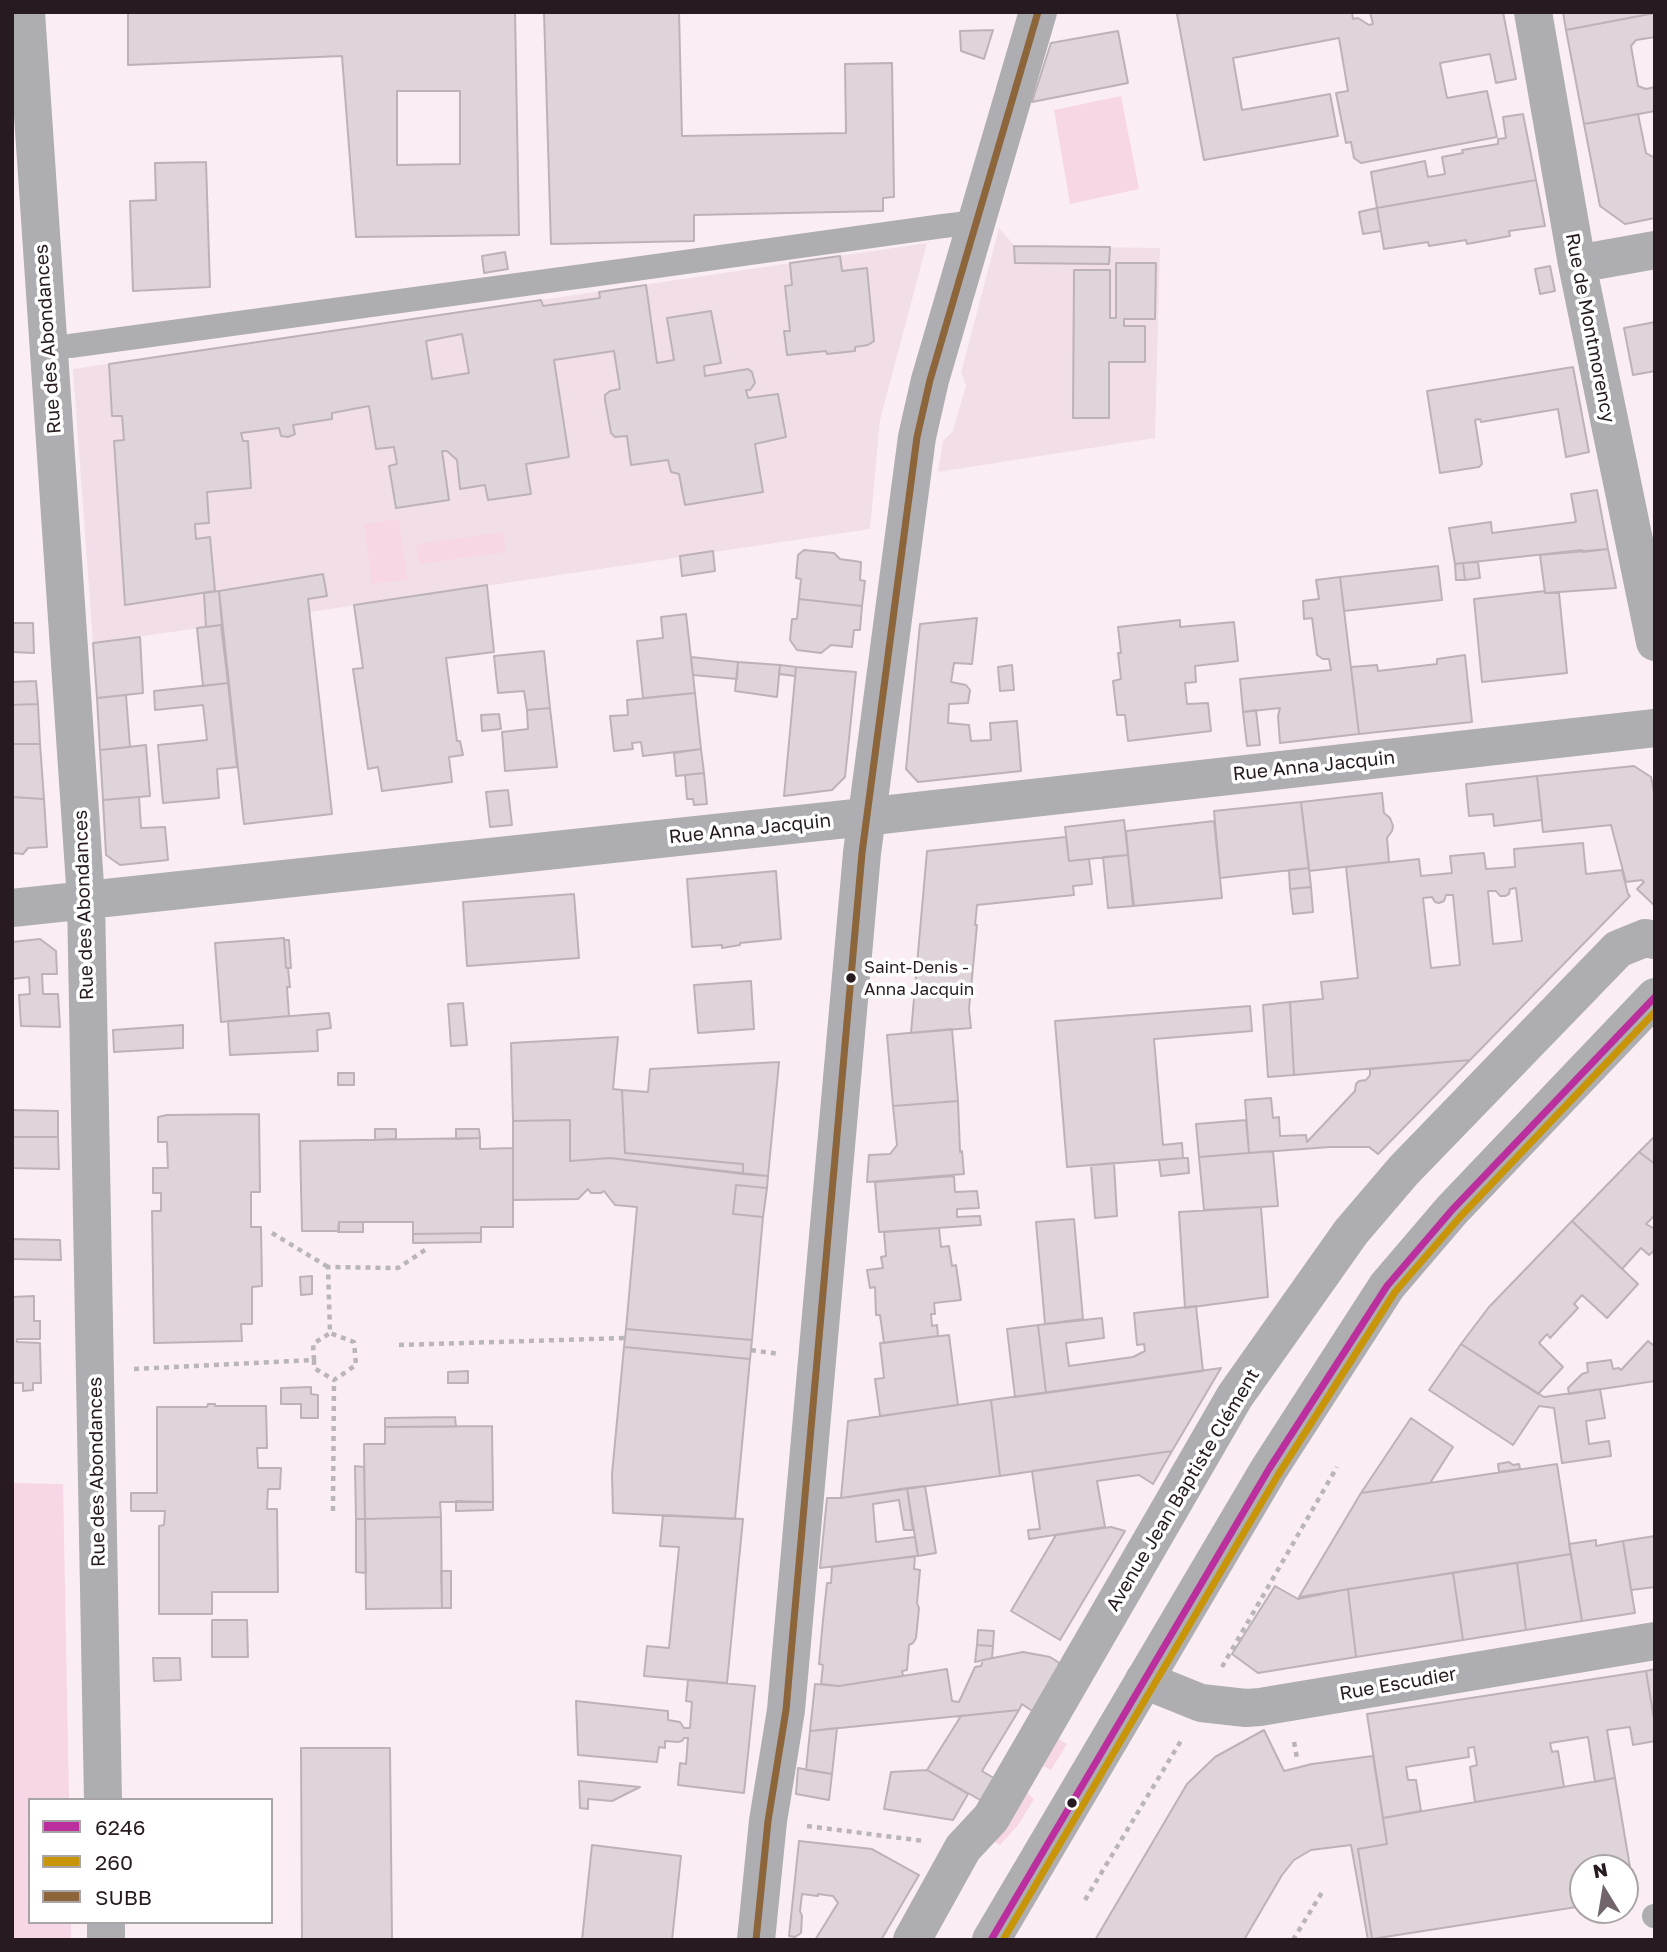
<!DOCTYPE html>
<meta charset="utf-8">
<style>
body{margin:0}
#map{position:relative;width:1667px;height:1952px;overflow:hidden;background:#faeef4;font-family:"Golos Text",sans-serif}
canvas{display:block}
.frame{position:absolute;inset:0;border:14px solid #271b21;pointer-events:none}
.legend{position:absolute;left:28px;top:1798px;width:245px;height:126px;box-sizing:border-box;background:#fff;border:2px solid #a9a4a6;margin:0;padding:9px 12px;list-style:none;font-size:21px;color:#271b21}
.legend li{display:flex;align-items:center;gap:14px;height:35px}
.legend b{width:35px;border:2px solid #a9a4a6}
.north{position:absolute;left:1569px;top:1854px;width:70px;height:70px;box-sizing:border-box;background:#fff;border:2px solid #a9a4a6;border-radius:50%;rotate:349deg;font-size:19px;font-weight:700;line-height:28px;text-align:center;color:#271b21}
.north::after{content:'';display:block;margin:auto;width:24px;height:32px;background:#71656b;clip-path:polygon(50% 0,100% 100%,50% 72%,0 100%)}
</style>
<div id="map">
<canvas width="1667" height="1952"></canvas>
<div class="frame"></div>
<ul class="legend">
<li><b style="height:9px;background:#bb2e9e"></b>6246</li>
<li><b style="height:9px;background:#c99508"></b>260</li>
<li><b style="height:9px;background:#8d653a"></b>SUBB</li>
</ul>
<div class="north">N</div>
</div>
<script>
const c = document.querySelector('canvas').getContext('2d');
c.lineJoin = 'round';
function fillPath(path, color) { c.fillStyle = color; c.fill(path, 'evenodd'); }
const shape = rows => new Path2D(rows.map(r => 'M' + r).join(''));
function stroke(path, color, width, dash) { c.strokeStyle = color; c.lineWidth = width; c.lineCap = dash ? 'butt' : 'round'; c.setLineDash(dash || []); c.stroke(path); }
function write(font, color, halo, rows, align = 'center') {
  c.font = font + ' "Golos Text",sans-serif'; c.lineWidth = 7; c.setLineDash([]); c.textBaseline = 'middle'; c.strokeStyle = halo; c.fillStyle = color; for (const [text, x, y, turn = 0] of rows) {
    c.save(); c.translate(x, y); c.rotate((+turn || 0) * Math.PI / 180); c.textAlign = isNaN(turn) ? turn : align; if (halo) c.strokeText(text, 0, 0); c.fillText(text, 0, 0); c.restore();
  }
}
const built = shape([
 [999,228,1015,246,1160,248,1155,438,938,472,943,441,953,431,966,385,961,373],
 [927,243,880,420,870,529,310,612,308,599,326,596,322,575,219,591,222,625,93,643,73,369]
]);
const green = shape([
 [1121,96,1139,189,1070,204,1054,110],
 [399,519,407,580,372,584,364,524],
 [503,532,506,552,419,564,416,544],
 [12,1483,63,1484,69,1800,30,1800,30,1922,71,1922,71,1940,12,1938],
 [1055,1737,1067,1744,1051,1770,1043,1766,1027,1793,1034,1799,1018,1825,1000,1845,985,1837]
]);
const building = shape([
 [128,12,515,12,519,235,356,237,342,56,128,65,128,12],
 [397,91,460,91,460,164,397,165,397,91],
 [544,12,679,12,682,136,846,133,845,64,892,63,894,197,883,198,883,211,694,215,694,241,551,244,544,12],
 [1186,12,1352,12,1353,19,1358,18,1369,25,1373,24,1370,12,1503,12,1516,79,1496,83,1490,54,1440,63,1447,98,1487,91,1497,137,1361,163,1354,158,1351,142,1346,143,1336,93,1348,91,1339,38,1233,58,1242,110,1330,94,1338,136,1204,160,1177,14,1186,12],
 [1563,12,1655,12,1655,13,1566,30,1563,12],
 [1655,13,1655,37,1636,40,1631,46,1638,86,1646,89,1655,87,1655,111,1584,124,1566,30,1655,13],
 [993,30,984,59,961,51,960,31,993,30],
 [1118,31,1128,83,1032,102,1051,43,1118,31],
 [1523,114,1536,180,1377,208,1371,172,1425,161,1428,177,1445,174,1442,157,1463,153,1462,150,1498,144,1498,139,1506,138,1503,117,1523,114],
 [1638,114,1646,153,1655,158,1655,218,1625,224,1600,206,1584,124,1638,114],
 [206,162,210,287,133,291,130,201,156,200,155,163,206,162],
 [1536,180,1545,226,1509,231,1510,236,1467,244,1466,240,1429,246,1428,242,1384,249,1377,208,1536,180],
 [1377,208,1381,231,1363,234,1359,212,1377,208],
 [1014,246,1110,247,1109,264,1015,263,1014,246],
 [505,252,508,269,484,273,482,256,505,252],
 [840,256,842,271,867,268,874,341,868,345,855,347,855,351,827,354,826,351,787,355,784,331,790,331,785,286,792,285,790,263,840,256],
 [1116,263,1156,263,1155,319,1124,319,1124,326,1145,326,1145,362,1109,362,1109,418,1073,418,1074,270,1110,270,1110,318,1116,318,1116,263],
 [1550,266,1555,291,1540,294,1535,269,1550,266],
 [646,285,657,363,674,360,667,318,711,311,721,363,704,366,705,376,748,369,752,372,755,383,750,390,746,390,748,398,778,394,786,437,755,444,763,492,685,505,679,474,671,472,668,460,631,465,627,436,615,437,611,433,605,400,605,395,610,391,620,389,614,351,554,360,569,457,526,464,531,494,488,500,485,485,460,489,457,460,447,451,442,451,449,500,396,508,389,466,397,464,394,447,376,449,369,406,332,413,332,419,293,425,295,434,288,437,281,436,279,428,241,433,243,441,248,441,251,488,207,492,209,523,195,524,196,539,210,537,215,591,125,605,114,441,124,440,122,416,112,416,109,364,541,300,543,306,600,298,599,292,646,285],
 [462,334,469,373,432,379,426,341,462,334],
 [1655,322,1655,371,1633,375,1624,328,1655,322],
 [1573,367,1589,452,1566,457,1558,409,1481,422,1480,419,1475,420,1482,464,1479,467,1440,473,1427,391,1573,367],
 [1597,490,1608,549,1583,552,1582,550,1455,564,1449,528,1491,522,1492,533,1576,522,1571,494,1597,490],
 [1608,549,1616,588,1545,593,1540,555,1608,549],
 [804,550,834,553,840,559,861,562,860,580,865,581,862,606,799,599,801,579,796,578,798,555,804,550],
 [713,551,715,571,682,576,680,556,713,551],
 [1478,562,1480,578,1465,580,1463,563,1478,562],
 [1463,563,1465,580,1456,580,1455,564,1463,563],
 [1438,566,1442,600,1344,611,1340,577,1438,566],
 [323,574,327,596,308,599,332,814,244,824,219,591,323,574],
 [1340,577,1359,734,1280,743,1278,716,1280,708,1243,712,1240,679,1331,670,1329,659,1323,659,1317,655,1312,618,1304,619,1303,601,1319,599,1316,580,1340,577],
 [487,585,494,652,446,658,457,741,460,741,463,755,449,757,452,782,382,791,378,767,368,769,353,669,363,668,354,605,487,585],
 [219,591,222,625,206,627,204,593,219,591],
 [1545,591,1545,593,1559,593,1567,673,1482,682,1474,599,1545,591],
 [799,599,862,606,860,630,854,630,852,647,831,645,821,653,797,650,790,640,792,619,797,619,799,599],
 [686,614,695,693,643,698,637,641,663,638,661,617,686,614],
 [977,618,972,664,954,663,951,682,966,685,970,690,968,703,949,704,948,723,969,725,971,741,991,740,990,723,1017,721,1021,771,918,782,906,769,920,624,977,618],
 [1180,620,1180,627,1234,622,1238,661,1195,666,1196,682,1185,683,1187,704,1208,703,1211,731,1128,741,1125,715,1117,715,1113,681,1121,679,1118,653,1121,653,1118,627,1180,620],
 [12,623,33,623,34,653,12,652,12,623],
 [221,625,228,683,203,686,197,628,221,625],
 [140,637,143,693,97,698,93,643,140,637],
 [544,651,550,708,527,710,524,691,498,693,494,656,544,651],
 [1465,655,1472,722,1359,734,1351,667,1377,665,1378,671,1437,664,1437,659,1465,655],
 [691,657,738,662,737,679,693,675,691,657],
 [738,662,780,665,777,697,735,691,738,662],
 [780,665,796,667,795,676,779,674,780,665],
 [1012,665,1014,690,1000,691,998,667,1012,665],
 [796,667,856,672,845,777,832,790,784,796,796,667],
 [36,681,38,704,12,705,12,682,36,681],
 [228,683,237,767,217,769,219,798,163,803,158,745,207,740,203,705,155,710,154,691,228,683],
 [695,693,701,749,643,756,641,742,632,743,633,749,614,751,610,716,628,715,627,700,695,693],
 [126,695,130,747,100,750,97,698,126,695],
 [38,704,40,744,12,744,12,705,38,704],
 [550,708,557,767,505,771,502,732,528,729,527,710,550,708],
 [1256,710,1260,745,1247,746,1243,712,1256,710],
 [499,714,501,729,482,731,481,715,499,714],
 [12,744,40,744,44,799,12,797,12,744],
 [146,745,150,796,103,800,100,750,146,745],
 [701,749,704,773,676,776,674,753,701,749],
 [1634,766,1651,777,1655,797,1655,906,1637,889,1644,882,1642,880,1626,882,1611,825,1543,832,1537,776,1634,766],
 [704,773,707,804,694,805,693,799,687,799,685,775,704,773],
 [1537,776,1542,820,1494,826,1493,814,1469,816,1466,784,1537,776],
 [508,790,512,825,490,827,486,792,508,790],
 [1382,793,1384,813,1390,818,1393,826,1392,831,1387,838,1389,862,1309,871,1301,802,1382,793],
 [12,797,44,799,47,847,28,848,23,854,12,853,12,797],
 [139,797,141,828,165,827,168,860,120,865,106,855,103,800,139,797],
 [1301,802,1309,868,1220,878,1214,811,1301,802],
 [1124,820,1128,855,1069,861,1065,827,1124,820],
 [1214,821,1222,898,1133,906,1126,831,1214,821],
 [1066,837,1069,861,1089,859,1092,884,1073,886,1074,895,977,905,975,925,977,925,969,1009,971,1028,911,1033,927,851,1066,837],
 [1583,843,1586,874,1622,870,1628,894,1630,896,1470,1060,1294,1075,1290,1002,1323,999,1321,982,1358,978,1346,867,1419,859,1421,876,1452,873,1450,856,1484,853,1486,869,1515,867,1514,849,1583,843],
 [1516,888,1522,941,1493,944,1488,891,1496,891,1500,896,1505,896,1509,894,1510,889,1516,888],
 [1446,895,1453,895,1460,965,1431,968,1423,898,1432,897,1435,902,1439,903,1444,901,1446,895],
 [1128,855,1134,906,1108,908,1103,857,1128,855],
 [1309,868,1311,887,1290,889,1289,870,1309,868],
 [776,871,781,939,740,943,740,945,722,948,722,945,692,947,687,879,776,871],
 [1311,887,1313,912,1293,914,1290,889,1311,887],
 [574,894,579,958,467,966,463,902,574,894],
 [284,938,286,968,288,968,290,987,287,987,289,1016,221,1022,215,943,284,938],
 [40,939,56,951,57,974,42,974,43,994,58,994,60,1027,21,1026,19,995,30,994,29,977,12,979,12,942,40,939],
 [284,940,289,940,291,968,286,968,284,940],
 [751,981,754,1029,698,1033,694,985,751,981],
 [1290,1002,1294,1075,1268,1077,1263,1005,1290,1002],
 [463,1003,467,1045,451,1046,448,1004,463,1003],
 [1250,1006,1252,1031,1154,1039,1163,1145,1182,1143,1183,1158,1067,1167,1055,1021,1250,1006],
 [329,1013,331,1028,317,1030,318,1051,230,1055,228,1021,329,1013],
 [183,1025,183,1048,114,1052,113,1030,183,1025],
 [952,1029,958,1101,893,1106,887,1035,952,1029],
 [618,1037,613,1089,622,1090,625,1153,743,1164,743,1174,610,1158,570,1161,570,1120,513,1121,511,1043,618,1037],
 [1470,1060,1378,1154,1369,1147,1330,1147,1249,1153,1245,1100,1271,1098,1273,1118,1279,1117,1280,1136,1306,1135,1307,1142,1355,1091,1356,1084,1359,1081,1366,1080,1370,1075,1370,1069,1470,1060],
 [779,1062,768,1176,743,1174,743,1164,625,1153,622,1090,648,1092,650,1069,779,1062],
 [338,1073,354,1073,354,1085,338,1085,338,1073],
 [958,1101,960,1152,962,1151,964,1174,867,1182,869,1155,890,1154,897,1145,893,1106,958,1101],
 [12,1110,58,1111,58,1137,12,1137,12,1110],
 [259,1114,260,1192,251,1192,251,1227,261,1227,262,1286,252,1287,252,1324,241,1324,242,1341,154,1343,152,1211,161,1211,161,1193,153,1193,153,1168,168,1168,167,1142,158,1142,158,1117,167,1115,259,1114],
 [570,1120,570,1161,610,1158,768,1176,767,1188,736,1185,733,1214,763,1217,752,1340,626,1329,637,1207,615,1205,604,1191,601,1193,591,1193,588,1189,578,1199,513,1200,513,1121,570,1120],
 [1246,1120,1249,1153,1199,1157,1196,1124,1246,1120],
 [375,1129,396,1129,396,1139,375,1140,375,1129],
 [456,1129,479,1129,480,1138,456,1139,456,1129],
 [1655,1136,1655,1164,1639,1152,1655,1136],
 [12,1137,58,1137,59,1169,12,1168,12,1137],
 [480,1138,480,1149,513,1148,513,1227,481,1227,481,1233,413,1234,413,1222,339,1222,339,1231,302,1231,300,1141,480,1138],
 [1273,1151,1278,1206,1204,1210,1199,1157,1273,1151],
 [1639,1152,1655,1164,1655,1215,1646,1224,1655,1229,1655,1250,1649,1255,1641,1248,1622,1269,1572,1221,1639,1152],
 [1183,1158,1188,1158,1189,1173,1161,1176,1159,1160,1183,1158],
 [1114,1163,1117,1216,1095,1218,1091,1165,1114,1163],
 [954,1176,955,1192,977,1191,979,1208,957,1209,957,1217,980,1216,981,1225,879,1232,875,1182,954,1176],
 [736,1185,767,1188,763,1217,733,1214,736,1185],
 [1261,1207,1268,1297,1185,1308,1179,1212,1261,1207],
 [1074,1219,1083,1319,1045,1324,1036,1222,1074,1219],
 [1572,1221,1638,1284,1607,1318,1582,1295,1574,1304,1578,1308,1550,1338,1547,1334,1539,1343,1563,1367,1538,1394,1461,1344,1489,1307,1572,1221],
 [339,1222,363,1222,363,1232,338,1232,339,1222],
 [939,1228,941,1247,949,1246,952,1266,956,1265,961,1300,934,1303,935,1314,931,1314,932,1326,937,1325,938,1336,884,1343,880,1315,876,1315,875,1287,870,1288,867,1270,883,1268,881,1257,886,1256,884,1232,939,1228],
 [481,1233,481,1242,413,1243,413,1234,481,1233],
 [12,1239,60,1240,61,1260,12,1259,12,1239],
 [312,1276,312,1294,301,1295,300,1277,312,1276],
 [34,1296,34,1321,40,1321,40,1339,17,1339,17,1342,40,1343,41,1383,33,1383,33,1390,23,1391,23,1383,12,1383,12,1297,34,1296],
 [1196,1306,1203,1371,1046,1393,1038,1325,1102,1318,1104,1338,1066,1343,1069,1366,1133,1357,1145,1351,1144,1344,1137,1345,1134,1313,1196,1306],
 [1038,1325,1046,1393,1015,1397,1007,1329,1038,1325],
 [626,1329,752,1340,750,1359,624,1347,626,1329],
 [949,1335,958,1405,880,1416,875,1379,884,1378,880,1343,949,1335],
 [1648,1341,1653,1345,1655,1342,1655,1381,1569,1394,1568,1388,1582,1374,1588,1372,1587,1363,1611,1360,1613,1369,1619,1368,1621,1370,1648,1341],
 [1461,1344,1544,1397,1600,1389,1605,1418,1586,1421,1589,1444,1609,1441,1611,1456,1562,1463,1554,1408,1539,1406,1513,1445,1429,1390,1461,1344],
 [624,1347,750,1359,735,1519,613,1513,612,1474,624,1347],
 [1221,1368,1172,1451,1000,1476,991,1400,1221,1368],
 [468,1371,468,1383,448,1383,448,1372,468,1371],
 [311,1387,311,1394,318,1395,318,1418,301,1418,301,1404,281,1404,281,1388,311,1387],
 [991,1400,1000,1476,841,1498,848,1421,991,1400],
 [208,1404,215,1404,215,1406,266,1406,267,1448,257,1448,258,1468,281,1468,280,1489,268,1489,267,1509,277,1509,278,1592,212,1592,212,1614,159,1614,159,1526,164,1525,165,1511,131,1511,131,1493,157,1493,157,1407,207,1407,208,1404],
 [455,1417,456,1427,385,1427,385,1418,455,1417],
 [1411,1418,1453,1447,1430,1483,1361,1493,1411,1418],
 [492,1426,493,1502,440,1502,441,1517,365,1519,364,1444,385,1444,385,1427,492,1426],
 [1172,1451,1153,1484,1139,1475,1097,1481,1105,1527,1029,1539,1028,1530,1040,1529,1032,1471,1172,1451],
 [1509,1462,1513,1465,1519,1464,1520,1469,1499,1472,1498,1464,1509,1462],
 [1557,1464,1571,1554,1299,1597,1361,1493,1557,1464],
 [355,1466,364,1467,365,1519,356,1519,355,1466],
 [925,1486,936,1553,918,1556,907,1488,925,1486],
 [907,1488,913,1530,904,1530,899,1500,873,1504,876,1542,915,1537,918,1556,820,1568,827,1498,841,1498,907,1488],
 [456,1501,493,1502,493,1510,456,1511,456,1501],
 [663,1515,743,1519,727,1683,644,1676,647,1646,669,1648,679,1547,660,1546,663,1515],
 [441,1517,442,1608,366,1609,365,1519,441,1517],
 [356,1519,365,1519,366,1573,356,1572,356,1519],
 [1111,1527,1125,1531,1060,1640,1011,1611,1056,1535,1111,1527],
 [1655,1536,1655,1587,1631,1590,1623,1541,1655,1536],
 [1596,1540,1596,1546,1623,1541,1635,1613,1582,1621,1569,1544,1596,1540],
 [1571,1554,1582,1621,1526,1630,1517,1563,1571,1554],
 [915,1556,914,1569,920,1570,917,1603,919,1608,916,1638,913,1643,909,1645,907,1670,902,1671,903,1676,839,1686,821,1684,823,1665,819,1664,823,1620,827,1583,831,1583,832,1567,915,1556],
 [1517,1563,1526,1630,1463,1640,1453,1573,1517,1563],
 [441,1571,451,1571,451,1608,442,1608,441,1571],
 [1453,1573,1463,1640,1356,1657,1348,1589,1453,1573],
 [1275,1586,1298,1599,1348,1589,1356,1657,1258,1673,1232,1654,1275,1586],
 [212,1620,247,1620,248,1657,212,1657,212,1620],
 [978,1630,994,1631,993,1646,977,1645,978,1630],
 [977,1645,993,1646,992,1658,975,1662,977,1645],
 [1023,1652,1050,1657,1069,1669,1041,1717,1022,1704,1019,1710,810,1731,815,1684,839,1686,947,1669,952,1701,959,1702,975,1667,981,1666,983,1660,1023,1652],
 [153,1658,180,1658,181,1680,154,1681,153,1658],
 [1655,1669,1655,1725,1646,1671,1655,1669],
 [1646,1671,1655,1725,1655,1741,1633,1745,1630,1727,1607,1730,1615,1778,1595,1782,1588,1737,1550,1743,1552,1752,1558,1751,1564,1787,1475,1802,1470,1767,1477,1765,1474,1747,1468,1748,1469,1757,1406,1767,1408,1780,1416,1780,1421,1811,1383,1818,1367,1714,1646,1671],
 [688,1680,755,1686,744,1793,678,1785,680,1763,686,1764,688,1738,684,1738,682,1741,678,1742,665,1741,665,1748,659,1747,657,1762,578,1755,576,1701,668,1711,668,1720,680,1722,684,1728,690,1728,692,1702,686,1701,688,1680],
 [1019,1710,982,1771,1002,1783,989,1805,927,1770,961,1716,1019,1710],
 [837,1728,832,1774,806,1770,810,1731,837,1728],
 [1264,1730,1284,1771,1312,1764,1373,1756,1387,1844,1358,1849,1372,1939,1368,1940,1351,1845,1311,1850,1294,1860,1282,1875,1244,1940,1095,1940,1187,1784,1215,1757,1264,1730],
 [301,1748,390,1748,392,1940,302,1940,301,1748],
 [798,1768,832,1774,829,1800,796,1794,798,1768],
 [927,1770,968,1794,953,1820,884,1809,891,1772,927,1770],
 [1615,1778,1635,1897,1625,1899,1625,1868,1583,1868,1583,1906,1372,1939,1358,1849,1387,1844,1383,1818,1615,1778],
 [579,1781,640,1787,612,1801,588,1799,588,1809,580,1808,579,1781],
 [799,1841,872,1849,919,1875,881,1940,815,1940,838,1903,833,1896,818,1894,818,1896,802,1894,800,1911,802,1916,801,1933,795,1937,789,1936,799,1841],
 [592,1845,681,1856,672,1940,582,1940,592,1845]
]);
const path = shape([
 [272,1233,328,1267],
 [399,1345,625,1338],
 [751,1350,779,1354],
 [314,1360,314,1368,334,1380,356,1365,354,1342,330,1333],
 [134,1369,314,1360,313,1344,330,1333,328,1267,398,1268,428,1248],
 [333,1511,334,1380],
 [1222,1667,1337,1467],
 [1294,1742,1297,1758],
 [807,1826,924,1841],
 [1085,1900,1182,1739],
 [1293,1940,1324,1889]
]);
const lane = shape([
 [48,347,70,346,635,269,943,226,977,222],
 [1654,1916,1655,1916]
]);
const street = shape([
 [26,12,86,900,103,1800],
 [1533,12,1577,264,1655,642],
 [1577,264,1655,250],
 [12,908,837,820,1655,728],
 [1144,1680,1201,1703,1246,1708,1260,1707,1655,1641],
 [106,1922,106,1940],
 [756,1940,768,1821,786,1710,862,853,917,437,930,380,1038,12],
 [912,1940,963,1848,991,1818,1235,1396,1351,1232,1404,1170,1618,949,1645,938,1655,940]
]);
const secondary = shape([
 [991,1940,1269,1469,1387,1286,1452,1210,1655,997]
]);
const bus1 = shape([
 [991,1940,1269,1469,1387,1286,1452,1210,1655,997]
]);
const bus2 = shape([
 [1003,1940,1278,1475,1395,1292,1460,1217,1655,1012]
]);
const bus3 = shape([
 [756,1940,768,1821,786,1710,862,853,917,437,930,380,1038,12]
]);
const markers = [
 [851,978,6,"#271b21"],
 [1072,1803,6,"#271b21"]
];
const busNames = [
 ["Saint-Denis -",864,968],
 ["Anna Jacquin",864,990]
];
const streetNames = [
 ["Rue de Montmorency",1590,328,79],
 ["Rue des Abondances",48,339,-94],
 ["Rue Anna Jacquin",1314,766,-6],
 ["Rue Anna Jacquin",750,829,-6],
 ["Rue des Abondances",84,905,-92],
 ["Rue des Abondances",97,1472,-91],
 ["Avenue Jean Baptiste Clément",1183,1490,-59],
 ["Rue Escudier",1398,1684,-10]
];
fillPath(built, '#f2dee8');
fillPath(green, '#f7d6e6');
fillPath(building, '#dfd4d9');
stroke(building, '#bcb2b7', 2);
stroke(path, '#b9b5b8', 4.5, [5, 5]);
stroke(lane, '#aeadb1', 24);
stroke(street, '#aeadb1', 38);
stroke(secondary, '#aeadb0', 38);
stroke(bus1, '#bb2e9e', 7);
stroke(bus2, '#c99508', 7);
stroke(bus3, '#8d653a', 7);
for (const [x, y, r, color] of markers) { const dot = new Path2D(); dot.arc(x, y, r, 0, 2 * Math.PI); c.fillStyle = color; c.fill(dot); stroke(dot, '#fff', 2.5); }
write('17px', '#271b21', '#fff', busNames, 'left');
write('19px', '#271b21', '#fff', streetNames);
</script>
